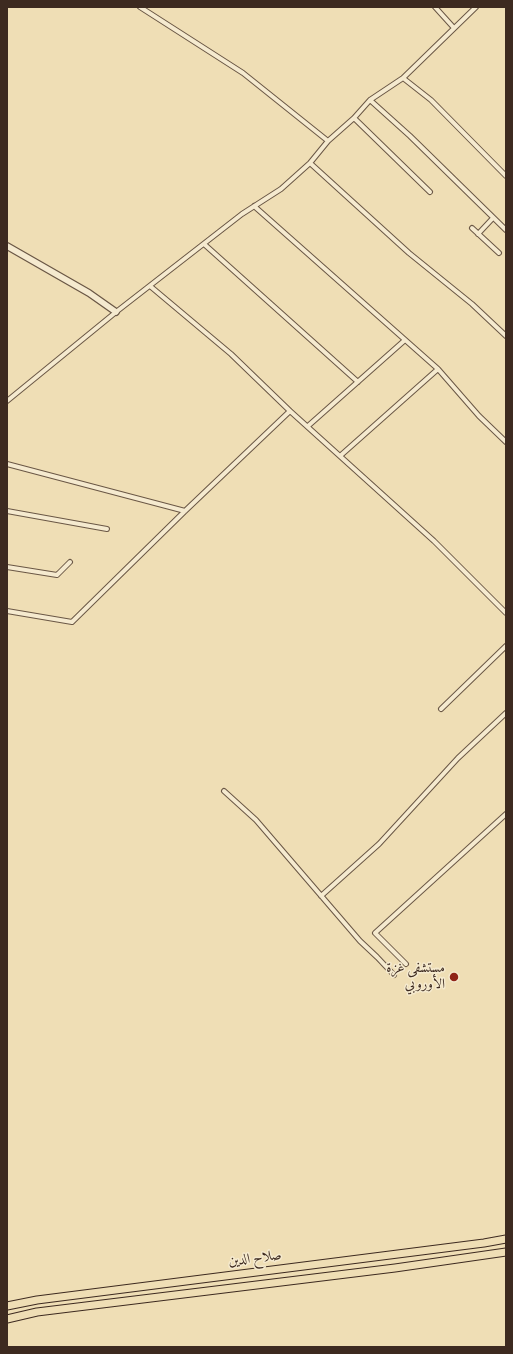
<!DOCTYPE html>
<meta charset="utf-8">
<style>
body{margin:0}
#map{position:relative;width:513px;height:1354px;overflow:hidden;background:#efdeb5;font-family:"IM FELL Double Pica",serif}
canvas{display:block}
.frame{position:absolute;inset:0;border:8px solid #3d2a20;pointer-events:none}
</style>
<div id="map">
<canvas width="513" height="1354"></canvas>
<div class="frame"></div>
</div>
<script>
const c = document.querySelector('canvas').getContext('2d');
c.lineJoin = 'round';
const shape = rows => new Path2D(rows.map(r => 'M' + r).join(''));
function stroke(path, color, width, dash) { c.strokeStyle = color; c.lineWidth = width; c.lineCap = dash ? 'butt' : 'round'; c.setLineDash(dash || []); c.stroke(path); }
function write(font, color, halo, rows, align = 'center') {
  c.font = font + ' "IM FELL Double Pica",Amiri,serif'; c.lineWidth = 3; c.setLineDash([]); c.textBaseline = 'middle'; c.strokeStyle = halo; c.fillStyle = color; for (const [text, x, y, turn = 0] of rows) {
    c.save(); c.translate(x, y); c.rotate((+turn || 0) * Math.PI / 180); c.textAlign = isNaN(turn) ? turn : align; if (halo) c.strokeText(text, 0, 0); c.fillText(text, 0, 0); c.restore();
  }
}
const minor = shape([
 [140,7,243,73,328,141],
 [435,7,454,28],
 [403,78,431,100,506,176],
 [370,100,410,136,506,230],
 [354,118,430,192],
 [310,163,409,253,472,304,506,336],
 [254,206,438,369,479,416,506,442],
 [472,228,499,253],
 [478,234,493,218],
 [204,244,358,382],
 [150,286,231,354,290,411,434,541,506,613],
 [7,401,116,312,242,214,281,189,310,163,328,141,354,118,370,100,403,78,476,7],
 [308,426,405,340],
 [340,456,438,369],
 [7,464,185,511],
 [7,511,107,529],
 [7,567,57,575,70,562],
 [7,611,72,622,185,511,290,411],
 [441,709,506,646],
 [224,791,256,820,360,941,377,957,394,975],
 [321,896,379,844,458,758,506,713],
 [406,964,375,933,506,814]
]);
const tertiary = shape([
 [7,246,89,293,116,312]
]);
const trunk = shape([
 [7,1306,37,1300,484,1243,506,1239],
 [7,1319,37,1312,395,1268,506,1252]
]);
const markers = [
 [454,977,5,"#8f2418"]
];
const poiNames = [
 ["مستشفى غزة",445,969],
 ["الأوروبي",445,985]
];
const streetNames = [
 ["صلاح الدين",255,1259,-7]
];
stroke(minor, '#6a5745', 6);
stroke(tertiary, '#6a5745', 8);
stroke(trunk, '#3d2a20', 9);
stroke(minor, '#f5eacf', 4);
stroke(tertiary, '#f5eacf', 5.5);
stroke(trunk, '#efdeb5', 7);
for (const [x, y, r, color] of markers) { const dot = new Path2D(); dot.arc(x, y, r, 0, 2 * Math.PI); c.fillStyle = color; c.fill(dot); stroke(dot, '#f5eacf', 1.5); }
write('14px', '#3d2a20', '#f5eacf', poiNames, 'right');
write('14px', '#3d2a20', '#f5eacf', streetNames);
</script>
